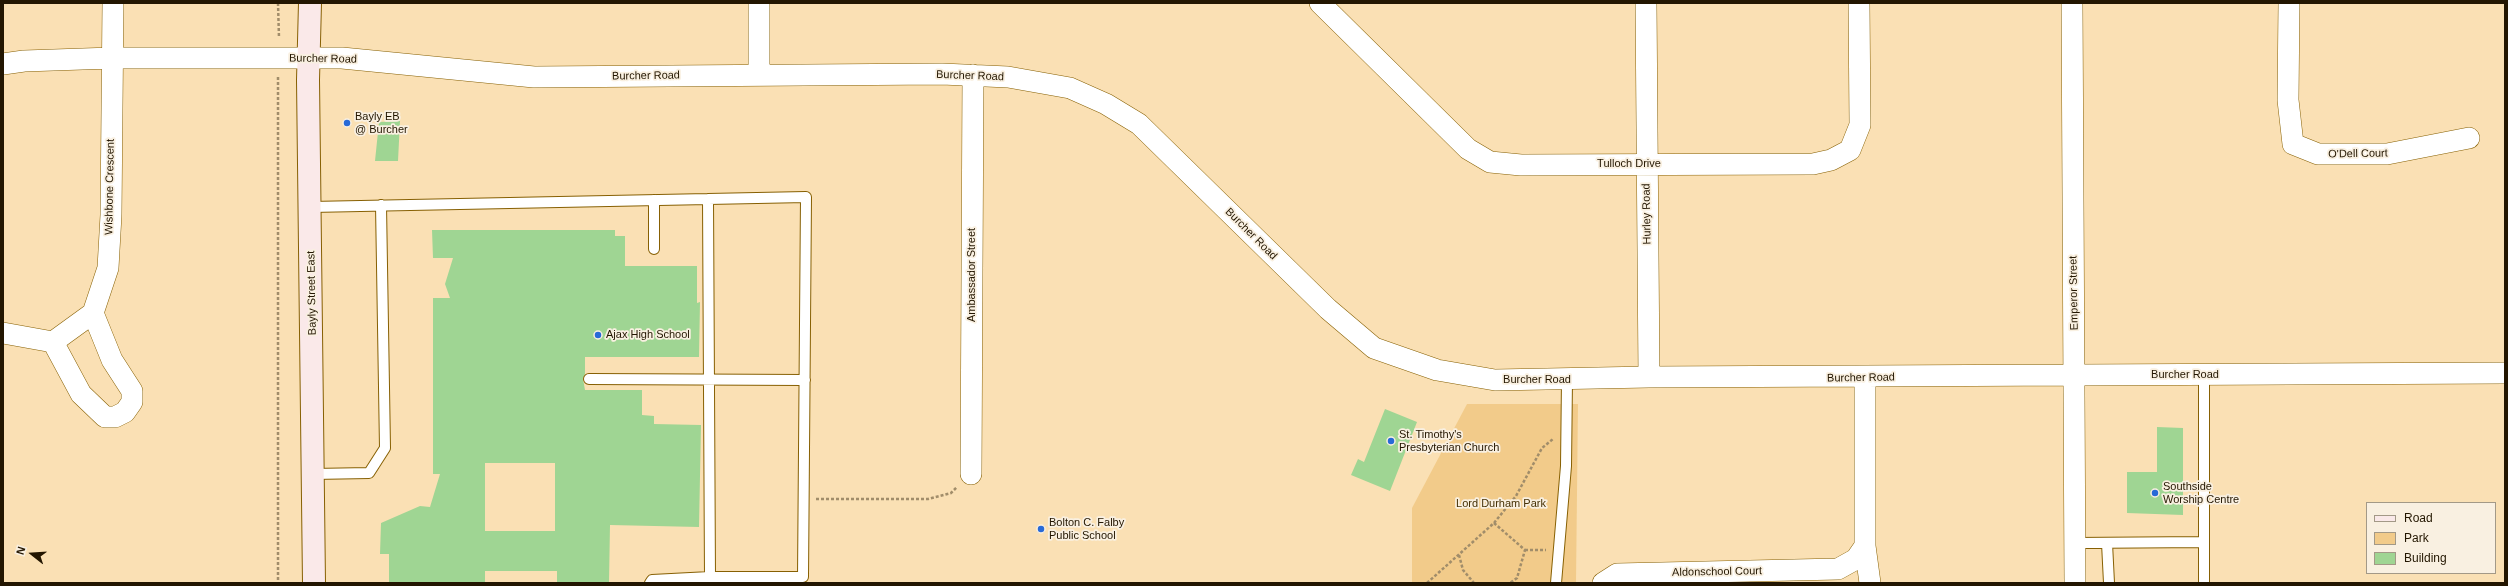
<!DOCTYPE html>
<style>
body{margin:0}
#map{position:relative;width:2508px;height:586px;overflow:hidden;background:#fae0b4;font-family:Arial,sans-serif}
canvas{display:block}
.frame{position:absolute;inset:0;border:4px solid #231601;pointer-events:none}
.legend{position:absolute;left:2366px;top:502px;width:130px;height:72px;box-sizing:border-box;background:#f9f0e1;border:1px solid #a39987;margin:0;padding:5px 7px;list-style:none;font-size:12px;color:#231601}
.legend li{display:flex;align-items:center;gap:8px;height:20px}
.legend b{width:20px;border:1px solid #a39987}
.north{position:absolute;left:12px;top:534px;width:40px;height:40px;-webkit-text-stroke:3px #f9f0e1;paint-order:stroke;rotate:287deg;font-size:11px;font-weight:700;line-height:16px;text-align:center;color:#231601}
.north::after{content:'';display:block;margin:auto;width:14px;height:18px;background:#231601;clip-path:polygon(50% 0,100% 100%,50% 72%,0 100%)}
</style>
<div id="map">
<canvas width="2508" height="586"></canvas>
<div class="frame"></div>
<ul class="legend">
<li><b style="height:5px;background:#fae9e9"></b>Road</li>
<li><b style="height:11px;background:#f2cb8a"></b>Park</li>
<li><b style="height:11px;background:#9fd593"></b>Building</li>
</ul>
<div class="north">N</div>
</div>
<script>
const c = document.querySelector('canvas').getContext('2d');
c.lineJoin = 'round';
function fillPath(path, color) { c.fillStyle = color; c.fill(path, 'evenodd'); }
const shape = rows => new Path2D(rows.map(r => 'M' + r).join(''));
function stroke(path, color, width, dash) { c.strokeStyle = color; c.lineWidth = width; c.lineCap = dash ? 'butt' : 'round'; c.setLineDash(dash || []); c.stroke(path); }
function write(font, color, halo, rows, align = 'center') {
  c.font = font + ' Arial,sans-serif'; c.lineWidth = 3.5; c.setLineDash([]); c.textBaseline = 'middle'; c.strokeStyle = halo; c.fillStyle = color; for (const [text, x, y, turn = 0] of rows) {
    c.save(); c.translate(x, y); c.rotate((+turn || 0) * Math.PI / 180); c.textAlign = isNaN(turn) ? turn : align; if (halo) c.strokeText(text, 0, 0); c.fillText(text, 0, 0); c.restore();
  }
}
const green = shape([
 [1467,404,1578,404,1576,583,1412,583,1412,508]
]);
const building = shape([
 [400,121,398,161,375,161,379,122],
 [432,230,615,230,615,236,625,236,625,266,697,266,697,303,700,302,699,357,585,357,585,374,583,379,585,390,642,390,642,415,654,416,654,424,701,425,699,527,610,525,609,583,557,583,557,571,485,571,485,583,389,583,389,554,380,554,381,523,420,506,430,507,440,474,433,474,433,298,450,298,445,284,453,258,433,258],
 [485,463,555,463,555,531,485,531],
 [1385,409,1417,422,1390,491,1351,475,1358,459,1364,462],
 [2157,427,2183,428,2183,515,2127,513,2127,472,2157,472]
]);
const path = shape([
 [278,3,279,38],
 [278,77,278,583],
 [816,499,928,499,951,493,957,487],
 [1494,523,1525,550,1517,578,1510,583],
 [1525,550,1546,550],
 [1459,555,1463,570,1474,583],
 [1427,583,1494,523,1516,496,1542,448,1553,439]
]);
const service = shape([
 [708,199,806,197,803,577,710,577],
 [311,207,708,199,710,577,652,580,650,583],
 [654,249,654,200],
 [589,379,805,380],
 [313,474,369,473,385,448,381,205],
 [2204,542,2204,583],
 [2074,543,2204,542,2204,375],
 [2107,543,2109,583],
 [1556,583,1566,466,1567,380]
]);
const minor = shape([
 [759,3,759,74],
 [1320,3,1468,149,1490,162,1521,165,1813,164,1831,160,1850,150,1860,125,1859,3],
 [1646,3,1649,377],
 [2072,3,2075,583],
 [2289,3,2288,100,2293,144,2318,154,2387,154,2469,138],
 [3,64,24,61,112,58,342,58,534,77,942,74,1008,77,1070,88,1106,104,1139,124,1328,309,1374,348,1437,370,1495,380,1649,377,2505,373],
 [3,333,53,342,93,313,108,268,111,215,113,3],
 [53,342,81,394,105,417,115,417,125,412,132,402,132,391,112,360,93,313],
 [971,474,973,75],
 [1865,546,1870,583],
 [1603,583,1617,574,1838,569,1856,559,1865,546,1865,378]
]);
const secondary = shape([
 [310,3,308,80,314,583]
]);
const markers = [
 [347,123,4,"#286ad7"],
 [598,335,4,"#286ad7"],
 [1391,441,4,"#286ad7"],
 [2155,493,4,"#286ad7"],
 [1041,529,4,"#286ad7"]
];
const streetNames = [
 ["Burcher Road",323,59,1],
 ["Burcher Road",646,76,-1],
 ["Burcher Road",970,76,2],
 ["O'Dell Court",2358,154,-1],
 ["Tulloch Drive",1629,164],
 ["Wishbone Crescent",110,187,-89],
 ["Hurley Road",1647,214,-91],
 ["Burcher Road",1251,234,45],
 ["Ambassador Street",972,275,-90],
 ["Bayly Street East",312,293,-91],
 ["Emperor Street",2074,293,-91],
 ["Burcher Road",2185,375],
 ["Burcher Road",1861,378,-1],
 ["Burcher Road",1537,380],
 ["Aldonschool Court",1717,572,-1]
];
const poiNames = [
 ["Bayly EB",355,117],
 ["@ Burcher",355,130],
 ["Ajax High School",606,335],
 ["St. Timothy's",1399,435],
 ["Presbyterian Church",1399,448],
 ["Southside",2163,487],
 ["Worship Centre",2163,500],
 ["Bolton C. Falby",1049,523],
 ["Public School",1049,536]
];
const parkNames = [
 ["Lord Durham Park",1501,504]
];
fillPath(green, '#f2cb8a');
fillPath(building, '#9fd593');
stroke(service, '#876003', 12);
stroke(minor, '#876003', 22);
stroke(secondary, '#876003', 24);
stroke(path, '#a18d6a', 2.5, [3, 2]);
stroke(service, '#fff', 10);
stroke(minor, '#fff', 21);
stroke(secondary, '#fae9e9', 22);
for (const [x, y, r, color] of markers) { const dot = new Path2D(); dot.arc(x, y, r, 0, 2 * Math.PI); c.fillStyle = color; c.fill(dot); stroke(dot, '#f9f0e1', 1.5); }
write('11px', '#231601', '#f9f0e1', streetNames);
write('11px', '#231601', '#f9f0e1', poiNames, 'left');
write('11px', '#463105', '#f9f0e1', parkNames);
</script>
